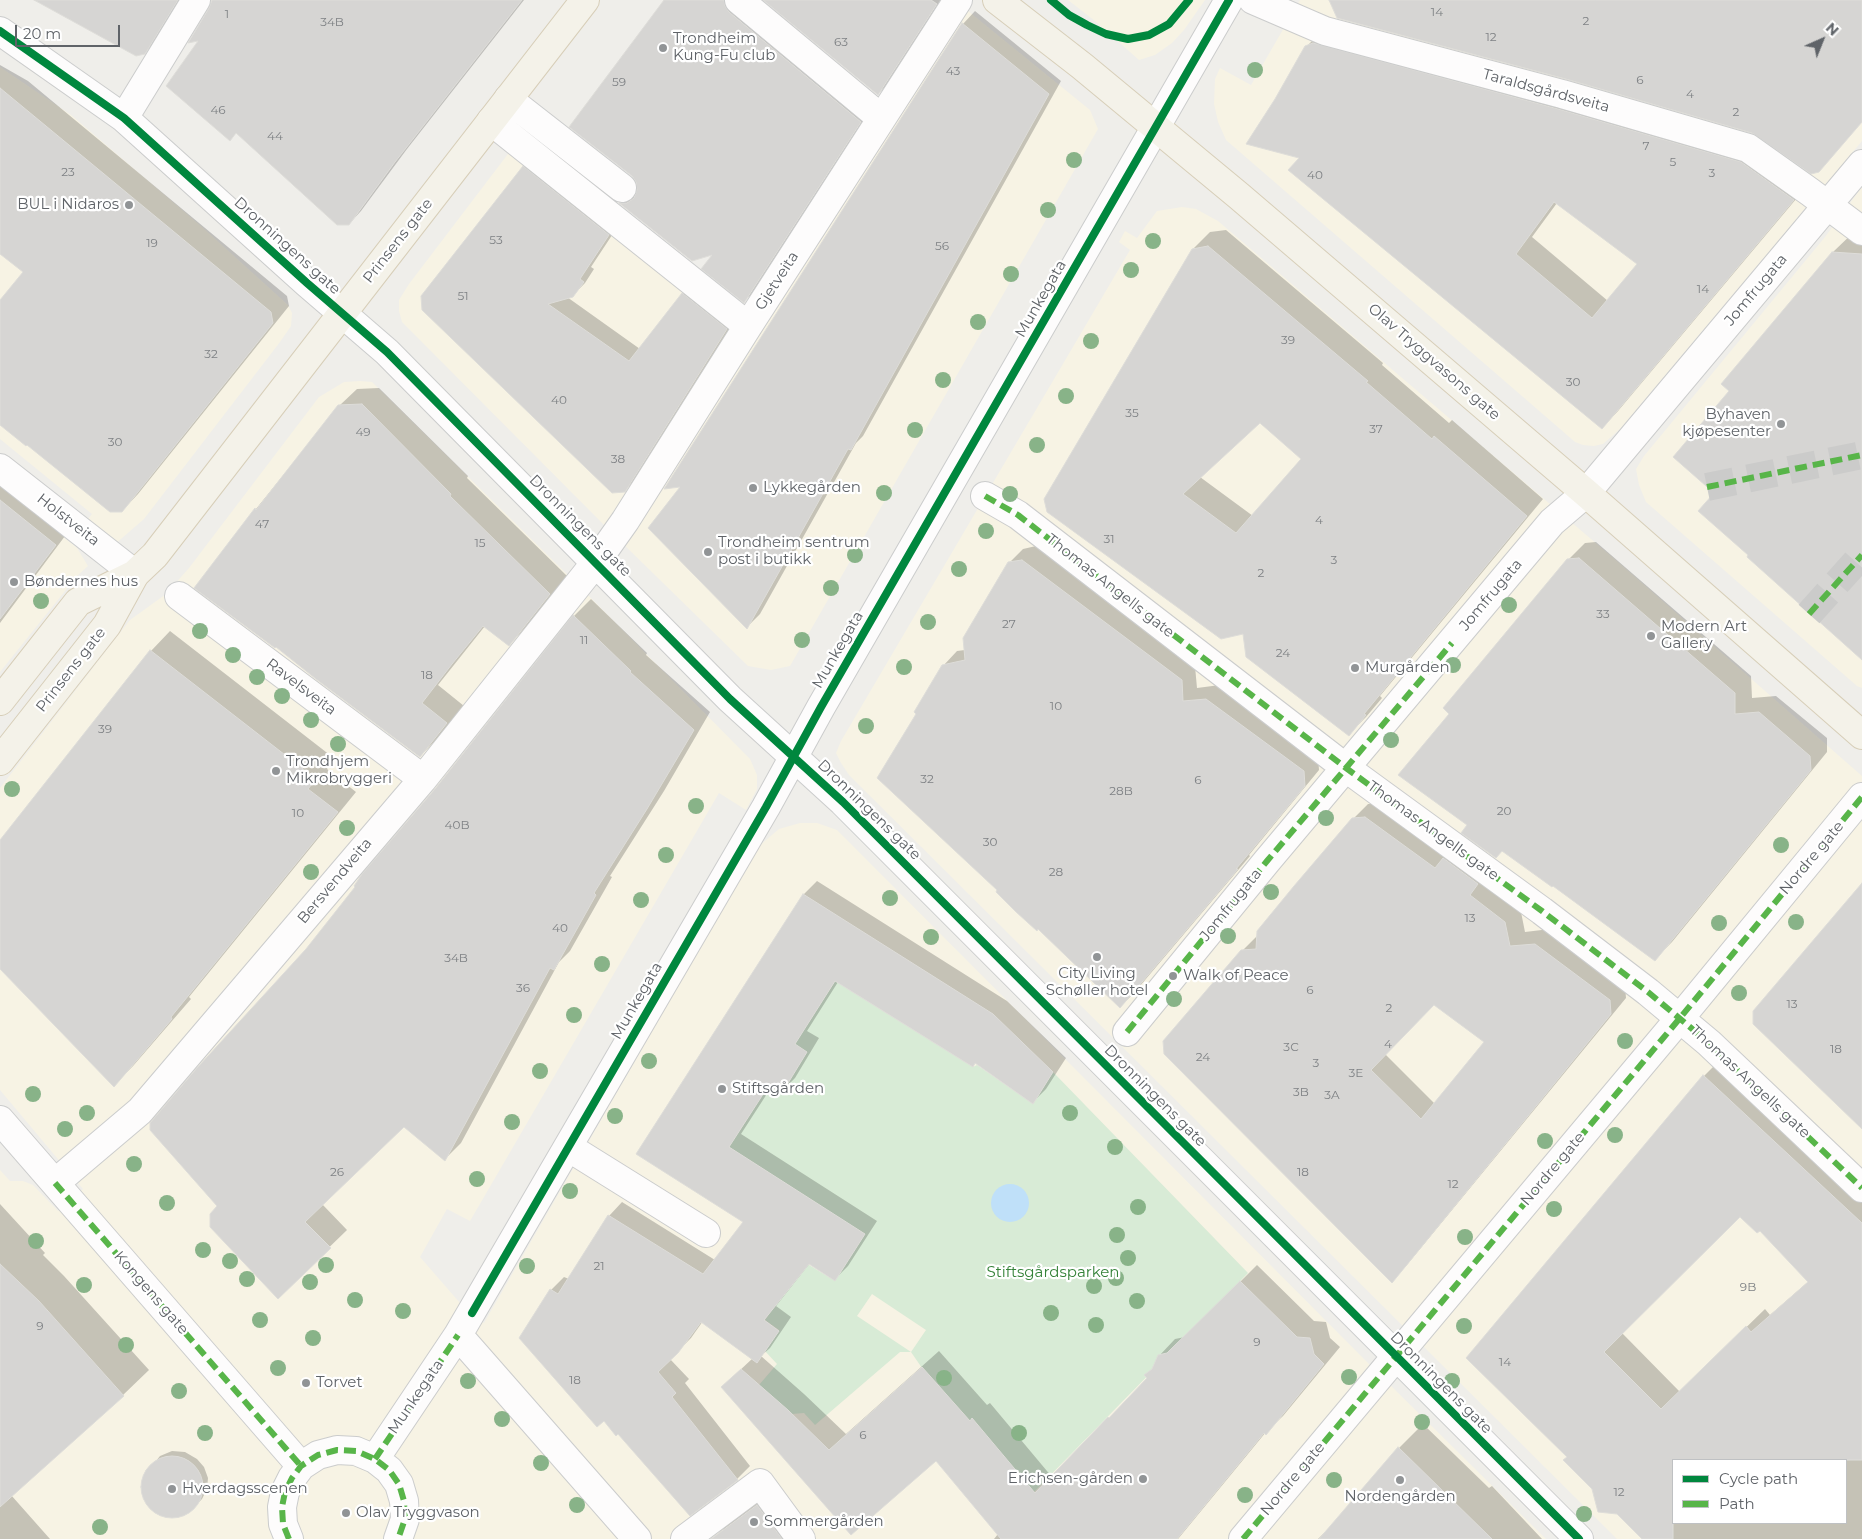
<!DOCTYPE html>
<meta charset="utf-8">
<style>
body{margin:0}
#map{position:relative;width:1862px;height:1539px;overflow:hidden;background:#efeeea;font-family:Montserrat,sans-serif}
canvas{display:block}
.legend{position:absolute;left:1672px;top:1459px;width:175px;height:65px;box-sizing:border-box;background:#fff;border:1px solid #bfc1c3;margin:0;padding:6px 9px;list-style:none;font-size:15px;color:#5f6368}
.legend li{display:flex;align-items:center;gap:10px;height:25px}
.legend b{width:25px;border:1px solid #bfc1c3}
.north{position:absolute;left:1797px;top:15px;width:50px;height:50px;-webkit-text-stroke:4px #fff;paint-order:stroke;rotate:44deg;font-size:14px;font-weight:700;line-height:20px;text-align:center;color:#5f6368}
.north::after{content:'';display:block;margin:auto;width:18px;height:22px;background:#5f6368;clip-path:polygon(50% 0,100% 100%,50% 72%,0 100%)}
.scale{position:absolute;left:15px;top:25px;width:105px;height:22px;box-sizing:border-box;border:2px solid #5f6368;border-top:0;padding-left:6px;font-size:15px;line-height:18px;white-space:nowrap;color:#5f6368;-webkit-text-stroke:4px #fff;paint-order:stroke}
</style>
<div id="map">
<canvas width="1862" height="1539"></canvas>
<ul class="legend">
<li><b style="height:6px;background:#00873e"></b>Cycle path</li>
<li><b style="height:6px;background:#58b549"></b>Path</li>
</ul>
<div class="north">N</div>
<div class="scale">20 m</div>
</div>
<script>
const c = document.querySelector('canvas').getContext('2d');
c.lineJoin = 'round';
function fillPath(path, color) { c.fillStyle = color; c.fill(path, 'evenodd'); }
const shape = rows => new Path2D(rows.map(r => 'M' + r).join(''));
function stroke(path, color, width, dash) { c.strokeStyle = color; c.lineWidth = width; c.lineCap = dash ? 'butt' : 'round'; c.setLineDash(dash || []); c.stroke(path); }
function write(font, color, halo, rows, align = 'center') {
  c.font = font + ' Montserrat,sans-serif'; c.lineWidth = 4.5; c.setLineDash([]); c.textBaseline = 'middle'; c.strokeStyle = halo; c.fillStyle = color; for (const [text, x, y, turn = 0] of rows) {
    c.save(); c.translate(x, y); c.rotate((+turn || 0) * Math.PI / 180); c.textAlign = isNaN(turn) ? turn : align; if (halo) c.strokeText(text, 0, 0); c.fillText(text, 0, 0); c.restore();
  }
}
const commercial = shape([
 [1068,0,1205,0,1184,30,1172,43,1155,55,1139,60,1095,21],
 [1300,0,1862,0,1862,141,1620,429,1603,444,1594,446,1583,445,1575,442,1567,435,1226,140,1218,122,1214,104,1215,79,1220,68,1251,85],
 [957,2,1090,110,1098,129,790,666,771,670,748,666,615,536,402,322,399,311,399,300,409,284,511,150,748,326],
 [0,67,71,115,202,227,288,305,292,313,291,326,280,342,144,519,114,545,84,524,92,514,0,439],
 [1862,187,1862,688,1857,686,1646,502,1639,485,1636,469,1644,456,1825,237],
 [1182,207,1196,209,1218,221,1618,562,1862,776,1862,1539,1617,1539,849,775,841,763,836,753,841,741,1130,250,1119,242,1125,231,1137,238,1157,211],
 [1673,1460,1846,1460,1846,1523,1673,1523],
 [360,381,372,382,583,590,750,759,757,775,757,789,746,810,719,793,470,1221,447,1209,420,1257,460,1303,484,1323,759,846,779,829,800,823,817,823,837,830,1380,1375,1546,1539,0,1539,0,1170,10,1181,23,1181,33,1185,58,1211,83,1189,0,1090,0,788,130,620,166,594,189,568,319,397,344,382],
 [0,486,77,548,88,566,77,576,0,672]
]);
const green = shape([
 [835,981,973,1067,977,1065,1033,1104,1053,1072,1248,1273,1034,1492,922,1368,911,1352,900,1352,815,1425,804,1413,792,1414,759,1385,777,1364,765,1351,779,1330,765,1320,783,1294,754,1231,835,1281,864,1234,729,1147],
 [872,1294,926,1330,911,1352,857,1316]
]);
const water = shape([
 '991 1203a19 19 0 1 1 38 0a19 19 0 1 1-38 0Z'
]);
const shadow = shape([
 [37,0,181,0,157,40,144,53],
 [213,0,524,0,407,149,361,211,349,224,237,132,230,139,201,39],
 [666,0,734,0,868,113,752,294,744,301,716,253,621,203,628,196,636,195],
 [765,0,941,0,886,86,878,94],
 [975,11,1061,81,863,436,856,443,760,614,747,627,683,486,963,24],
 [1323,30,1575,93,1807,186,1618,411,1602,428,1276,100,1306,47],
 [1557,203,1639,264,1608,301,1532,237],
 [0,65,28,81,287,296,289,306,138,494,122,511,0,422,0,301,25,272,0,253],
 [535,155,620,223,591,267,594,269,585,283,572,296,567,297,640,349,683,294,695,283,738,317,636,479,624,491,423,309,524,167],
 [1858,228,1862,228,1862,659,1750,555,1716,493,1730,390,1833,252],
 [1226,230,1383,363,1382,365,1449,423,1452,420,1543,499,1380,696,1382,698,1366,717,1349,734,1244,633,1048,511,1193,249,1210,232],
 [1259,422,1302,458,1253,516,1200,477],
 [379,388,468,476,467,478,567,576,526,627,509,645,485,626,438,685,464,706,437,739,420,756,276,645,196,588,256,509,339,406,357,389],
 [0,472,71,528,0,623],
 [1596,542,1751,676,1752,698,1776,696,1827,738,1827,752,1672,942,1655,959,1468,824,1451,713,1568,560,1585,543],
 [1036,546,1195,666,1197,688,1220,685,1318,757,1319,770,1249,855,1250,856,1134,993,1120,1007,999,890,917,713,943,666,957,651,965,650,1009,563,1023,549],
 [591,599,647,653,646,655,710,712,664,791,610,876,612,877,570,951,559,962,461,1143,444,1160,404,1125,322,1204,347,1230,278,1297,219,1206,307,950,574,616],
 [170,631,335,759,327,769,356,792,189,997,191,999,133,1066,114,1085,0,966,0,842,151,651],
 [1380,803,1520,907,1525,932,1550,929,1625,985,1626,998,1406,1266,1392,1281,1242,951,1257,936,1353,819,1368,804],
 [1434,1004,1486,1041,1435,1104,1385,1054],
 [817,881,1007,1001,1066,1058,1046,1089,1033,1102,976,1062,973,1066,838,982,807,1031,819,1038,795,1078,782,1091,772,1086,741,1134,877,1221,848,1266,835,1279,810,1263,776,1306,791,1317,770,1348,761,1356,804,1394,846,1434,939,1351,987,1405,990,1403,1052,1477,1148,1378,1159,1356,1175,1339,1185,1337,1257,1265,1314,1321,1326,1322,1330,1338,1340,1347,1283,1416,1266,1432,1178,1539,994,1539,998,1534,936,1459,851,1533,722,1387,753,1358,703,1321,691,1338,670,1359,689,1379,685,1383,750,1466,737,1479,551,1290,564,1277,569,1279,609,1216,622,1202,715,1260,744,1222,638,1154,804,894],
 [1722,1058,1862,1188,1862,1539,1644,1539,1594,1489,1568,1457,1467,1358,1704,1076],
 [1740,1215,1760,1229,1809,1281,1770,1315,1765,1309,1680,1392,1622,1333],
 [1673,1460,1846,1460,1846,1523,1673,1523],
 [0,1204,45,1253,43,1255,64,1276,149,1370,123,1395,11,1495,50,1539,0,1539],
 [1423,1424,1489,1488,1492,1486,1542,1539,1318,1539,1339,1518,1399,1448],
 [172,1451,185,1452,197,1459,204,1467,208,1478,207,1489,202,1499,189,1512,179,1516,167,1517,156,1513,148,1505,142,1494,142,1483,146,1470,156,1461,160,1456],
 [774,1489,814,1539,713,1539,729,1523]
]);
const building = shape([
 [34,0,178,0,145,54,136,56,34,0],
 [212,0,522,0,395,162,349,225,337,225,236,133,230,141,166,86,198,41,188,43,209,8,212,0],
 [664,0,724,0,725,6,729,12,861,122,744,303,701,269,712,255,692,261,619,203,627,203,634,198,637,190,636,182,632,176,569,127,664,0],
 [763,0,931,0,937,4,878,95,763,0],
 [1329,0,1862,0,1862,122,1819,172,1811,174,1752,133,1566,79,1337,18,1329,0],
 [962,23,1049,94,851,450,848,449,747,629,648,528,680,487,664,489,962,23],
 [1313,43,1558,109,1741,162,1794,200,1602,429,1288,170,1299,158,1246,144,1275,99,1305,46,1313,43],
 [1554,202,1637,264,1592,318,1516,254,1554,202],
 [0,88,271,312,273,323,122,512,110,512,27,445,26,446,0,425,0,300,23,272,0,254,0,88],
 [523,166,609,235,580,279,584,282,573,297,548,304,629,361,682,293,727,329,625,492,612,493,422,310,421,296,523,166],
 [1208,246,1368,381,1366,382,1432,439,1434,436,1527,516,1364,714,1366,715,1349,736,1246,657,1243,634,1221,639,1047,512,1044,499,1192,249,1208,246],
 [1260,423,1301,459,1236,533,1183,494,1260,423],
 [1832,252,1862,254,1862,660,1747,557,1748,555,1698,511,1714,493,1673,457,1729,391,1721,384,1832,252],
 [362,404,451,494,450,496,550,594,509,646,483,626,452,664,422,703,447,723,420,757,316,679,276,647,275,648,194,588,255,508,256,510,338,405,362,404],
 [0,500,56,545,0,619,0,500],
 [1579,558,1735,693,1735,714,1759,712,1810,756,1811,770,1655,961,1553,886,1552,887,1502,851,1496,858,1461,833,1467,825,1398,775,1449,714,1443,708,1567,559,1579,558],
 [1022,560,1182,680,1183,701,1206,699,1304,771,1305,786,1236,869,1238,869,1120,1008,1038,929,1037,931,1015,911,996,892,997,890,877,778,916,714,914,712,942,665,965,660,963,638,1008,562,1022,560],
 [573,615,631,671,630,672,694,730,647,809,594,893,596,895,554,970,550,968,445,1161,404,1127,305,1222,331,1248,278,1299,210,1227,210,1214,217,1206,150,1130,150,1123,197,1068,306,949,355,887,354,886,362,874,435,789,573,615],
 [150,650,316,779,308,789,338,812,171,1017,172,1019,114,1087,0,969,0,840,150,650],
 [1365,817,1435,868,1443,858,1478,884,1470,895,1505,922,1510,946,1535,944,1610,1000,1611,1014,1392,1283,1164,1054,1163,1041,1241,950,1256,949,1257,931,1294,886,1352,818,1365,817],
 [1434,1005,1484,1042,1421,1119,1371,1070,1434,1005],
 [1862,883,1862,1129,1753,1024,1753,1011,1862,883],
 [803,894,993,1014,1053,1072,1033,1104,975,1063,973,1067,835,981,795,1044,807,1052,782,1093,769,1085,729,1147,865,1234,835,1281,809,1264,764,1320,779,1331,757,1363,701,1322,678,1353,658,1372,676,1393,672,1397,738,1480,690,1516,618,1434,616,1436,604,1421,597,1427,519,1338,550,1289,558,1294,608,1215,703,1274,743,1222,636,1154,803,894],
 [1703,1075,1862,1223,1862,1460,1673,1460,1673,1539,1642,1539,1617,1514,1598,1512,1592,1489,1563,1460,1567,1457,1466,1358,1703,1075],
 [1740,1217,1757,1233,1760,1231,1808,1282,1751,1332,1746,1326,1661,1409,1604,1352,1740,1217],
 [0,1264,39,1301,124,1396,0,1507,0,1264],
 [1240,1281,1297,1337,1310,1338,1314,1354,1324,1364,1266,1435,1264,1433,1177,1539,1001,1539,936,1461,851,1535,721,1387,741,1369,788,1410,829,1450,922,1367,970,1421,972,1418,1035,1493,1108,1417,1109,1418,1147,1378,1144,1375,1152,1369,1158,1355,1167,1353,1240,1281],
 [1398,1447,1492,1539,1319,1539,1398,1447],
 '141 1487a31 31 0 1 1 62 0a31 31 0 1 1-62 0Z',
 [757,1505,782,1539,711,1539,757,1505]
]);
const minorTunnel = shape([
 [1707,487,1862,455],
 [1809,614,1862,555]
]);
const minor = shape([
 [739,0,881,118],
 [1253,0,1325,31,1562,94,1748,148,1810,192,1862,231],
 [0,31,124,118,307,283,387,352,730,699,843,802,1579,1539],
 [508,99,622,188],
 [124,118,196,0],
 [491,121,748,326],
 [0,468,135,574],
 [985,496,1018,515,1346,768,1542,911,1648,992,1709,1043,1862,1188],
 [179,596,423,779],
 [1127,1032,1267,861,1552,522,1586,493,1862,164],
 [0,1120,301,1466],
 [568,1147,706,1233],
 [55,1183,140,1111,423,779,596,562,625,521,748,326,958,0],
 [375,1459,458,1335],
 [289,1539,283,1524,282,1507,285,1492,292,1478,301,1466,318,1455,337,1450,356,1451,375,1459,389,1470,399,1484,404,1501,405,1519,398,1539],
 [637,1539,458,1335,766,807,821,707,1229,0],
 [685,1539,760,1483,801,1539],
 [1243,1539,1680,1018,1862,797]
]);
const major = shape([
 [997,0,1082,66,1239,196,1586,493,1862,735],
 [0,701,78,602,135,574,155,555,585,0],
 [0,761,107,625,135,574]
]);
const quiet = shape([
 [1707,487,1862,455],
 [985,496,1018,515,1346,768,1542,911,1648,992,1709,1043,1862,1188],
 [1809,614,1862,555],
 [1127,1032,1267,861,1452,643],
 [55,1183,301,1466],
 [375,1459,458,1335],
 [289,1539,283,1524,282,1507,285,1492,292,1478,301,1466,318,1455,337,1450,356,1451,375,1459,389,1470,399,1484,404,1501,405,1519,398,1539],
 [1243,1539,1680,1018,1862,797]
]);
const cycleway = shape([
 [1051,0,1069,15,1087,25,1106,34,1128,39,1149,35,1169,24,1189,0],
 [0,31,124,118,307,283,387,352,730,699,843,802,1579,1539],
 [472,1313,766,807,821,707,1229,0]
]);
const trees = [
 [1255,70],
 [1074,160],
 [1048,210],
 [1153,241],
 [1131,270],
 [1011,274],
 [978,322],
 [1091,341],
 [943,380],
 [1066,396],
 [915,430],
 [1037,445],
 [884,493],
 [1010,494],
 [986,531],
 [855,555],
 [959,569],
 [831,588],
 [41,601],
 [1509,605],
 [928,622],
 [200,631],
 [802,640],
 [233,655],
 [1453,665],
 [904,667],
 [257,677],
 [282,696],
 [311,720],
 [866,726],
 [1391,740],
 [338,744],
 [12,789],
 [696,806],
 [1326,818],
 [347,828],
 [1781,845],
 [666,855],
 [311,872],
 [1271,892],
 [890,898],
 [641,900],
 [1796,922],
 [1719,923],
 [1228,936],
 [931,937],
 [602,964],
 [1739,993],
 [1174,999],
 [574,1015],
 [1625,1041],
 [649,1061],
 [540,1071],
 [33,1094],
 [87,1113],
 [1070,1113],
 [615,1116],
 [512,1122],
 [65,1129],
 [1615,1135],
 [1545,1141],
 [1115,1147],
 [134,1164],
 [477,1179],
 [570,1191],
 [167,1203],
 [1138,1207],
 [1554,1209],
 [1117,1235],
 [1465,1237],
 [36,1241],
 [203,1250],
 [1128,1258],
 [230,1261],
 [326,1265],
 [527,1266],
 [1116,1278],
 [247,1279],
 [310,1282],
 [84,1285],
 [1094,1286],
 [355,1300],
 [1137,1301],
 [403,1311],
 [1051,1313],
 [260,1320],
 [1096,1325],
 [1464,1326],
 [313,1338],
 [126,1345],
 [278,1368],
 [1349,1377],
 [944,1378],
 [468,1381],
 [1452,1381],
 [179,1391],
 [502,1419],
 [1422,1422],
 [205,1433],
 [1019,1433],
 [541,1463],
 [1334,1480],
 [1245,1495],
 [577,1505],
 [1584,1514],
 [100,1527]
];
const markers = [
 [663,48,5,"#919496"],
 [129,205,5,"#919496"],
 [1781,424,5,"#919496"],
 [753,488,5,"#919496"],
 [708,552,5,"#919496"],
 [14,582,5,"#919496"],
 [1651,636,5,"#919496"],
 [1355,668,5,"#919496"],
 [276,771,5,"#919496"],
 [1097,957,5,"#919496"],
 [1173,976,5,"#919496"],
 [722,1089,5,"#919496"],
 [306,1383,5,"#919496"],
 [1143,1479,5,"#919496"],
 [1400,1480,5,"#919496"],
 [172,1489,5,"#919496"],
 [346,1513,5,"#919496"],
 [754,1522,5,"#919496"]
];
const numberNames = [
 ["14",1437,12],
 ["1",227,14],
 ["2",1586,21],
 ["34B",332,22],
 ["12",1491,37],
 ["63",841,42],
 ["43",953,71],
 ["6",1640,80],
 ["59",619,82],
 ["4",1690,94],
 ["46",218,110],
 ["2",1736,112],
 ["44",275,136],
 ["7",1646,146],
 ["5",1673,162],
 ["23",68,172],
 ["3",1712,173],
 ["40",1315,175],
 ["53",496,240],
 ["19",152,243],
 ["56",942,246],
 ["14",1703,289],
 ["51",463,296],
 ["39",1288,340],
 ["32",211,354],
 ["30",1573,382],
 ["40",559,400],
 ["35",1132,413],
 ["37",1376,429],
 ["49",363,432],
 ["30",115,442],
 ["38",618,459],
 ["4",1319,520],
 ["47",262,524],
 ["31",1109,539],
 ["15",480,543],
 ["3",1334,560],
 ["2",1261,573],
 ["33",1603,614],
 ["27",1009,624],
 ["11",584,640],
 ["24",1283,653],
 ["18",427,675],
 ["10",1056,706],
 ["39",105,729],
 ["32",927,779],
 ["6",1198,780],
 ["28B",1121,791],
 ["20",1504,811],
 ["10",298,813],
 ["40B",457,825],
 ["30",990,842],
 ["28",1056,872],
 ["13",1470,918],
 ["40",560,928],
 ["34B",456,958],
 ["36",523,988],
 ["6",1310,990],
 ["13",1792,1004],
 ["2",1389,1008],
 ["4",1388,1044],
 ["3C",1291,1047],
 ["18",1836,1049],
 ["24",1203,1057],
 ["3",1316,1063],
 ["3E",1356,1073],
 ["3B",1301,1092],
 ["3A",1332,1095],
 ["26",337,1172],
 ["18",1303,1172],
 ["12",1453,1184],
 ["21",599,1266],
 ["9B",1748,1287],
 ["9",40,1326],
 ["9",1257,1342],
 ["14",1505,1362],
 ["18",575,1380],
 ["6",863,1435],
 ["12",1619,1492]
];
const poiNames = [
 ["Trondheim",673,39],
 ["Kung-Fu club",673,56],
 ["BUL i Nidaros",119,205,"right"],
 ["Byhaven",1771,415,"right"],
 ["kjøpesenter",1771,432,"right"],
 ["Lykkegården",763,488],
 ["Trondheim sentrum",718,543],
 ["post i butikk",718,560],
 ["Bøndernes hus",24,582],
 ["Modern Art",1661,627],
 ["Gallery",1661,644],
 ["Murgården",1365,668],
 ["Trondhjem",286,762],
 ["Mikrobryggeri",286,779],
 ["City Living",1097,974,"center"],
 ["Schøller hotel",1097,991,"center"],
 ["Walk of Peace",1183,976],
 ["Stiftsgården",732,1089],
 ["Torvet",316,1383],
 ["Erichsen-gården",1133,1479,"right"],
 ["Hverdagsscenen",182,1489],
 ["Nordengården",1400,1497,"center"],
 ["Olav Tryggvason",356,1513],
 ["Sommergården",764,1522]
];
const streetNames = [
 ["Taraldsgårdsveita",1546,91,15],
 ["Prinsens gate",398,241,-52],
 ["Dronningens gate",287,246,42],
 ["Gjetveita",777,281,-57],
 ["Jomfrugata",1756,290,-50],
 ["Munkegata",1041,299,-60],
 ["Olav Tryggvasons gate",1434,362,41],
 ["Holstveita",68,520,38],
 ["Dronningens gate",580,526,45],
 ["Thomas Angells gate",1110,586,38],
 ["Jomfrugata",1491,595,-50],
 ["Munkegata",838,650,-60],
 ["Prinsens gate",71,670,-52],
 ["Ravelsveita",301,687,37],
 ["Dronningens gate",869,810,44],
 ["Thomas Angells gate",1433,831,36],
 ["Nordre gate",1812,858,-50],
 ["Bersvendveita",335,881,-50],
 ["Jomfrugata",1231,905,-51],
 ["Munkegata",637,1001,-60],
 ["Thomas Angells gate",1750,1082,43],
 ["Dronningens gate",1155,1096,45],
 ["Nordre gate",1553,1169,-50],
 ["Kongens gate",151,1293,49],
 ["Dronningens gate",1441,1383,45],
 ["Munkegata",416,1397,-56],
 ["Nordre gate",1293,1479,-50]
];
const parkNames = [
 ["Stiftsgårdsparken",1053,1273]
];
fillPath(commercial, '#f7f3e4');
fillPath(green, '#d8ebd6');
fillPath(water, '#bfe0f9');
fillPath(shadow, '#0003');
fillPath(building, '#d6d5d3');
stroke(building, '#deddd9', 1);
stroke(minorTunnel, '#cbcbca', 28, [28, 14]);
stroke(minor, '#cbcccc', 30);
stroke(major, '#d7ceb8', 30);
stroke(minor, '#fdfcfc', 28);
stroke(major, '#f4f2e9', 28);
stroke(quiet, '#58b549', 6, [12, 6]);
stroke(cycleway, '#00873e', 8);
c.fillStyle = '#88b388';
for (const [x, y] of trees) { c.beginPath(); c.arc(x, y, 8, 0, 2 * Math.PI); c.fill(); }
for (const [x, y, r, color] of markers) { const dot = new Path2D(); dot.arc(x, y, r, 0, 2 * Math.PI); c.fillStyle = color; c.fill(dot); stroke(dot, '#fff', 2); }
write('12px', '#7e8184', null, numberNames);
write('15px', '#5f6368', '#fff', poiNames, 'left');
write('15px', '#5f6368', '#fff', streetNames);
write('15px', '#348238', '#fff', parkNames);
</script>
